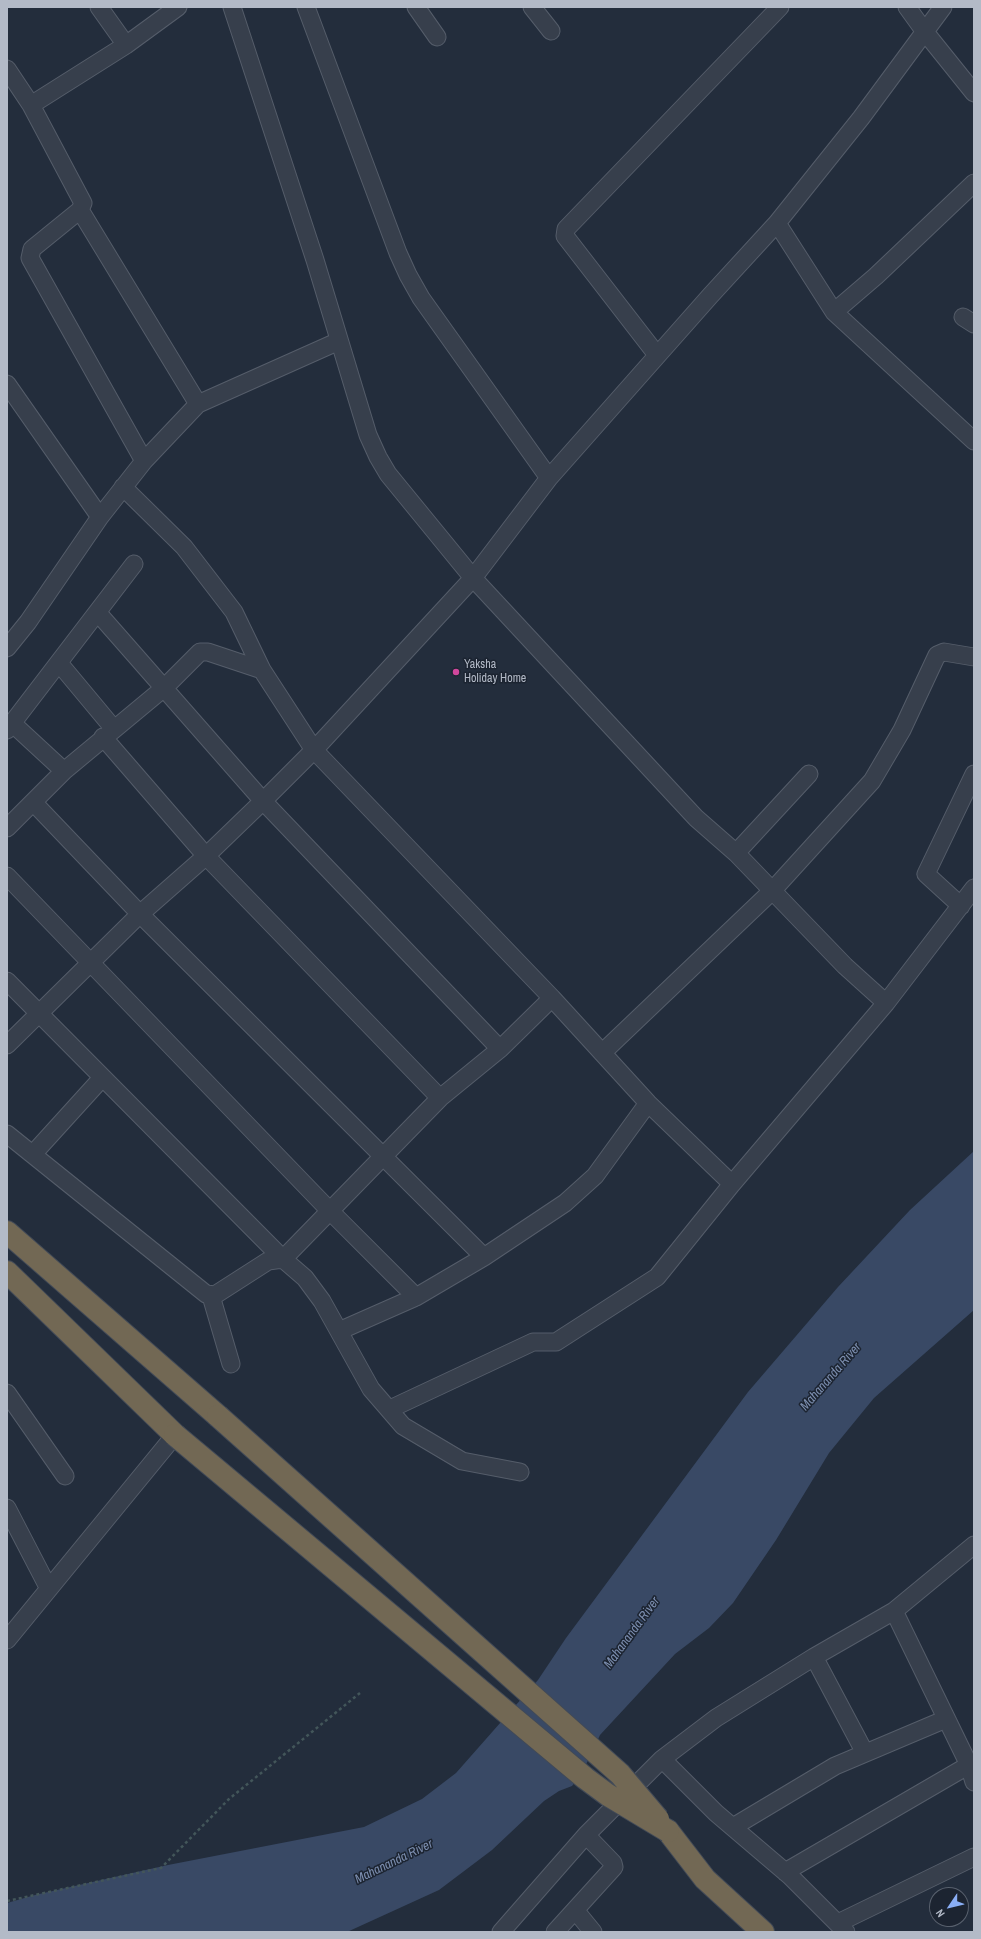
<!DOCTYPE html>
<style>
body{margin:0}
#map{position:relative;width:981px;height:1939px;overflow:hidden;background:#232d3c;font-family:"Archivo Narrow",sans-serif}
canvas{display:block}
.frame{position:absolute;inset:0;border:8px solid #b3bac7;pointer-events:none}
.north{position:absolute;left:929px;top:1887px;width:40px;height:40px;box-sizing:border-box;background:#1c2431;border:1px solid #58606d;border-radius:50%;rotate:235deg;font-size:11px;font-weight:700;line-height:16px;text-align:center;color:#b3bac7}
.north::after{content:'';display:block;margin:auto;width:14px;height:18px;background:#8aaef5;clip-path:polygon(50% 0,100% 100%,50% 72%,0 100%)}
</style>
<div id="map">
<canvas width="981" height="1939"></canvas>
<div class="frame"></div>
<div class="north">N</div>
</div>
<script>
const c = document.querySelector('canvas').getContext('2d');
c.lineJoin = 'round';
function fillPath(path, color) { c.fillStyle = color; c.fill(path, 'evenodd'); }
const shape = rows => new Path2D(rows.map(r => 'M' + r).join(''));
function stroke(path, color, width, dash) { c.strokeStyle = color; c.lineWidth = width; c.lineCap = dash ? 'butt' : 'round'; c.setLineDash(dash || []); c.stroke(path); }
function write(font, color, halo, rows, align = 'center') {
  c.font = font + ' "Archivo Narrow",sans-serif'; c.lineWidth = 3; c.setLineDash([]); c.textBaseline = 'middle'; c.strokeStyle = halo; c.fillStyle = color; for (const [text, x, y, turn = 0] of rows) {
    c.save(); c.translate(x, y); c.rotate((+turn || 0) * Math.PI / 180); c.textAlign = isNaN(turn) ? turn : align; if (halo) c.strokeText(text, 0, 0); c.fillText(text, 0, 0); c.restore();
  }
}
const water = shape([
 [974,1151,974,1310,874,1398,829,1453,776,1540,733,1603,709,1628,675,1654,600,1735,581,1775,572,1786,559,1791,544,1801,492,1850,439,1890,347,1932,7,1932,7,1903,35,1895,168,1865,364,1827,422,1799,456,1773,538,1680,566,1638,748,1392,838,1287,910,1210]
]);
const path = shape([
 [7,1901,161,1868,229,1799,360,1693]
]);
const street = shape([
 [99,7,126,45],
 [232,7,315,260,368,435,378,457,388,474,473,578,696,818,736,853,845,966,886,1003],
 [306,7,398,253,408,275,421,298,549,478],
 [416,7,437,37],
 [532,7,551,31],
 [907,7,925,32,974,93],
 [7,69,31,105,83,203,80,210,32,249,30,258,144,461],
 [31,105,126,45,178,7],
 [80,210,198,404],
 [777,223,834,312,974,441],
 [834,312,876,276,974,183],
 [963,317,974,324],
 [657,355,565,236,566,229,780,7],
 [7,384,100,517],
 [123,487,184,547,234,612,262,670,314,750,552,998,648,1103,732,1184],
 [98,613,263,801,500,1049],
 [7,648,28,622,100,517,144,461,198,404,339,341],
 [59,663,114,729],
 [12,723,64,771],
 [7,730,134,564],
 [103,737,206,856,440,1098],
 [33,802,140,914,484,1257],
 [7,828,64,771,164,688,200,652,208,652,262,670],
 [736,853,809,774],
 [7,876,331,1212,416,1297],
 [961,906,926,874,974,774],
 [7,981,283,1259,440,1098,500,1049,552,998],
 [7,1045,140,914,206,856,263,801,314,750,473,578,549,478,710,296,777,223,861,118,943,7],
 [602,1053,772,891,872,781,902,730,937,655,944,652,974,657],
 [7,1134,206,1294,215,1295,268,1261,283,1259,305,1278,322,1301,371,1389,403,1426,462,1461,520,1472],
 [33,1154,102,1078],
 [211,1296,231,1364],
 [339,1331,416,1297,484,1257,565,1203,595,1176,648,1103],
 [7,1393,65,1476],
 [390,1409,533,1342,556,1342,657,1277,732,1184,886,1003,974,888],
 [7,1508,49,1589],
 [894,1611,969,1765,974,1782],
 [7,1640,175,1435],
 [814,1657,865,1753],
 [662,1759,716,1813,790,1876,846,1932],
 [733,1827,835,1766,946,1719],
 [785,1872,969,1765],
 [575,1910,593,1932],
 [838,1923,974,1857],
 [501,1932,586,1835,662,1759,716,1718,814,1657,894,1611,974,1545],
 [555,1932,614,1867,613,1863,586,1835]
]);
const highway = shape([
 [7,1232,218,1416],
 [7,1272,175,1435],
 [668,1831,705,1879,763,1932]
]);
const highwayBridge = shape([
 [218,1416,620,1774,658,1819],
 [175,1435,585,1778,608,1795,668,1831]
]);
const markers = [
 [456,672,4,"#d1479c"]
];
const poiNames = [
 ["Yaksha",464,665],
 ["Holiday Home",464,679]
];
const waterNames = [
 ["Mahananda River",831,1377,-49],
 ["Mahananda River",632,1633,-54],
 ["Mahananda River",394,1862,-26]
];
fillPath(water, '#394965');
stroke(street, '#555d6a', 19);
stroke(highway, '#424a57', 24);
stroke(path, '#43565a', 2.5, [3, 3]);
stroke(street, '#373f4c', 17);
stroke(highway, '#726854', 22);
stroke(highwayBridge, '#424a57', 24, []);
stroke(highwayBridge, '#726854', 22);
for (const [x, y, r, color] of markers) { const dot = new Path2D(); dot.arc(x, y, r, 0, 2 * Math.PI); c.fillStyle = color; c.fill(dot); stroke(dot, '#1c2431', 1.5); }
write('12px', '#b3bac7', '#1c2431', poiNames, 'left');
write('italic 13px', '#7c8eaf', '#1c2431', waterNames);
</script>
